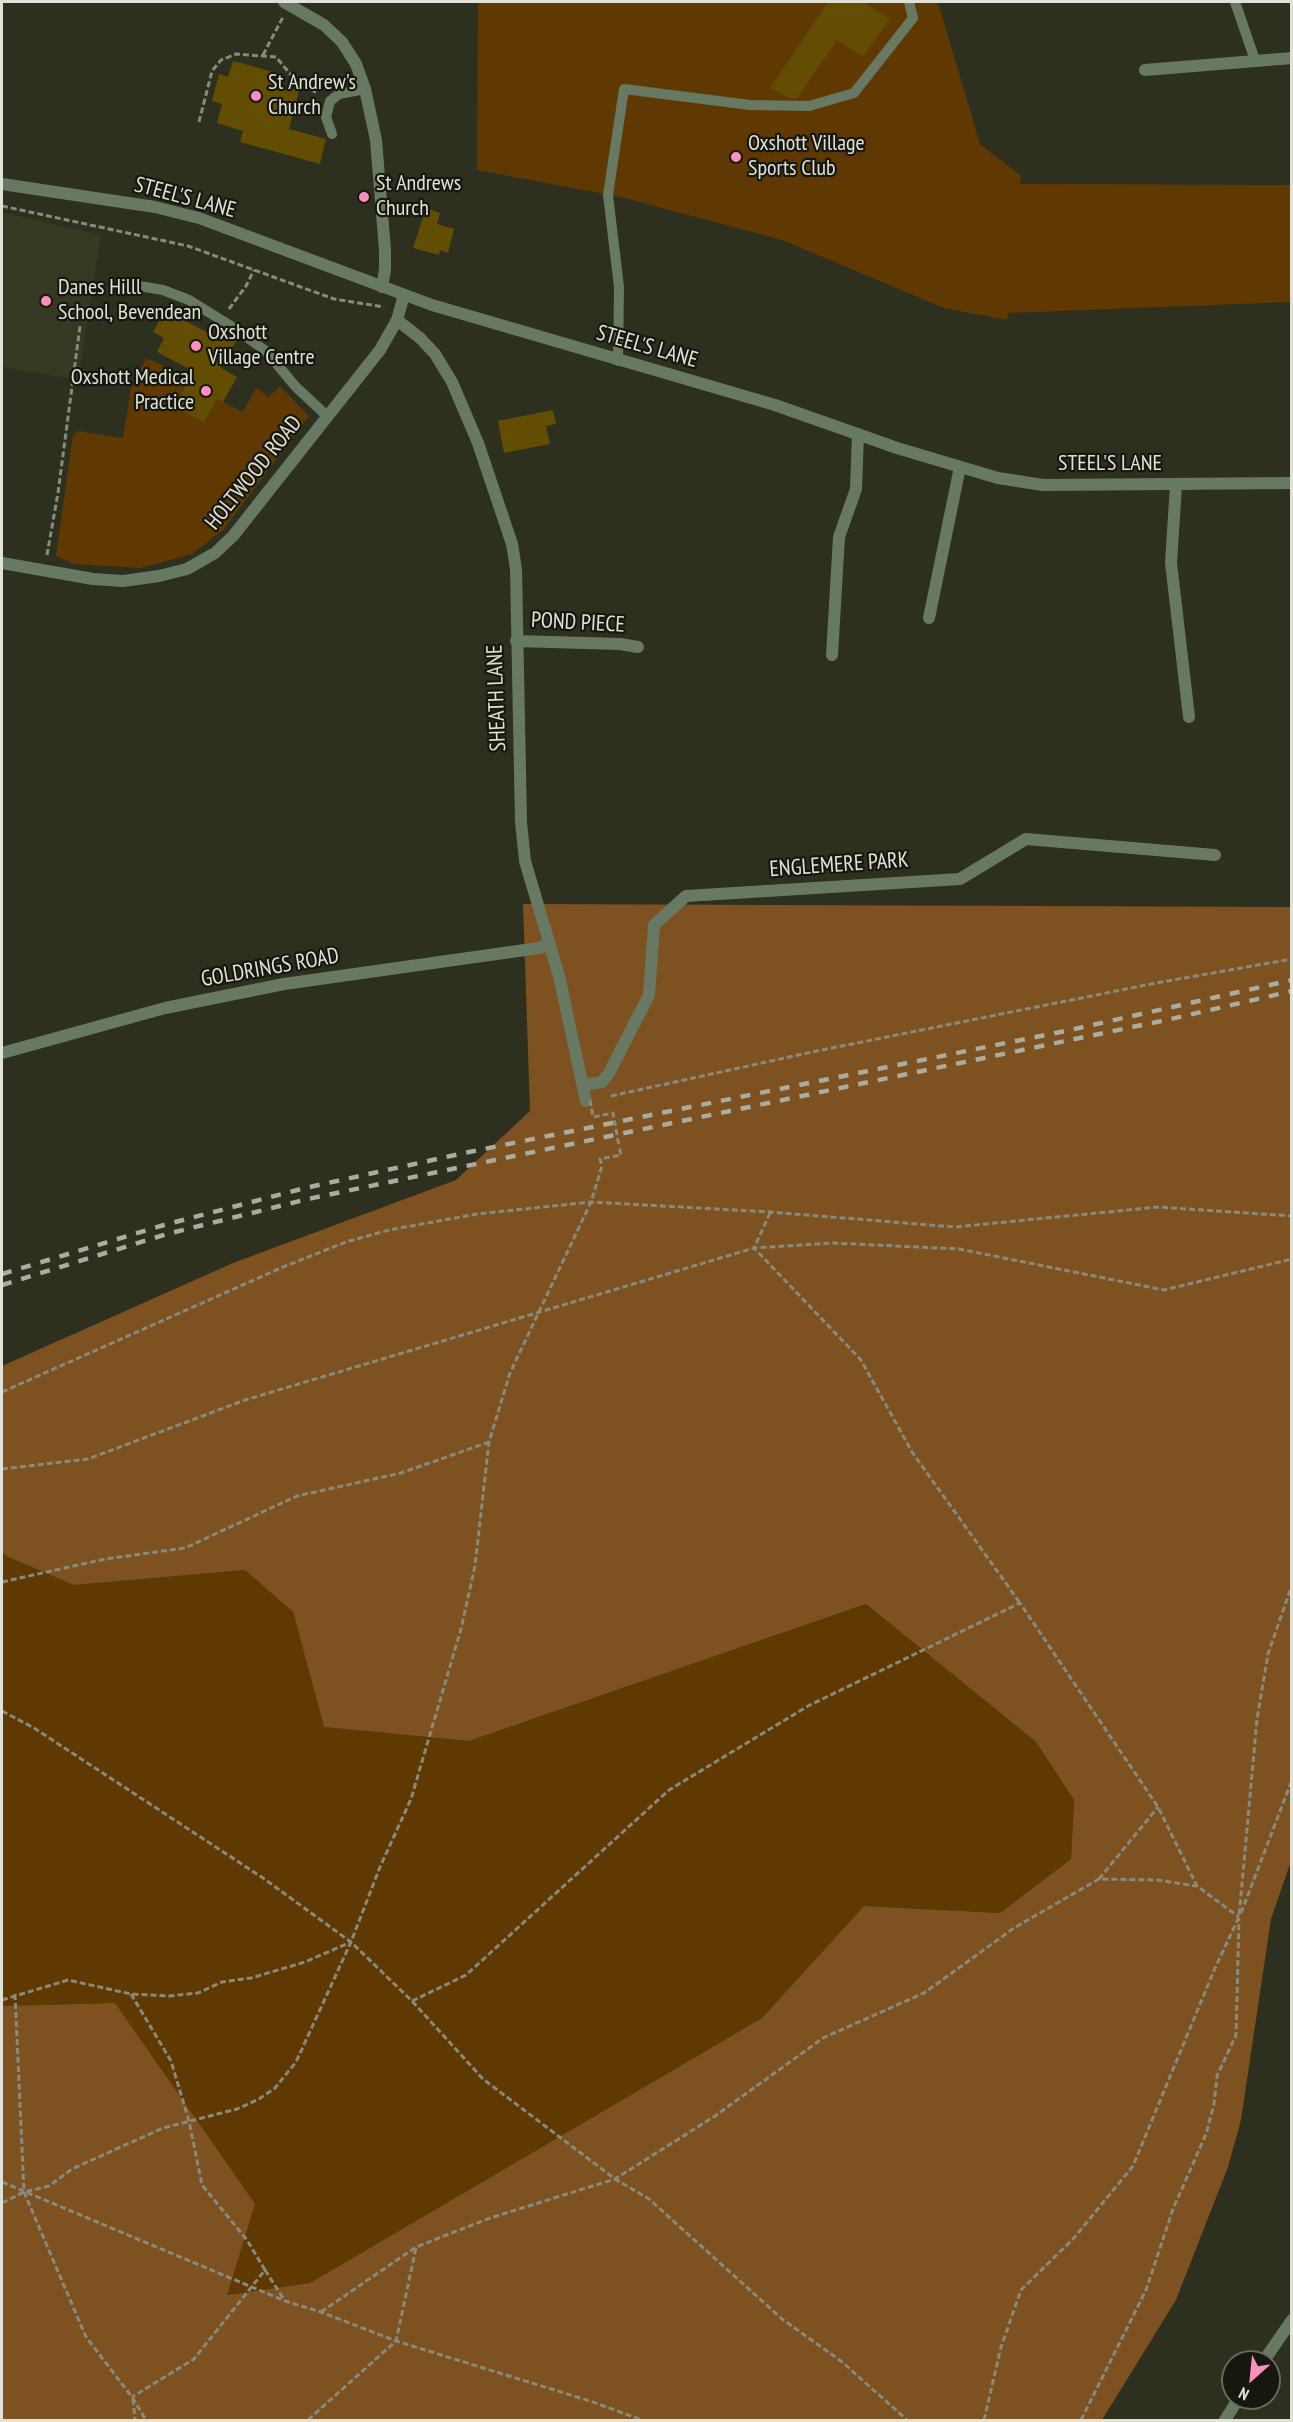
<!DOCTYPE html>
<style>
body{margin:0}
#map{position:relative;width:1293px;height:2422px;overflow:hidden;background:#2e301f;font-family:"PT Sans Narrow",sans-serif}
canvas{display:block}
.frame{position:absolute;inset:0;border:3px solid #e0e2d7;pointer-events:none}
.north{position:absolute;left:1221px;top:2350px;width:60px;height:60px;box-sizing:border-box;background:#161810;border:2px solid #676960;border-radius:50%;rotate:207deg;font-size:16px;font-weight:700;line-height:24px;text-align:center;color:#e0e2d7}
.north::after{content:'';display:block;margin:auto;width:21px;height:27px;background:#fd8ec0;clip-path:polygon(50% 0,100% 100%,50% 72%,0 100%)}
</style>
<div id="map">
<canvas width="1293" height="2422"></canvas>
<div class="frame"></div>
<div class="north">N</div>
</div>
<script>
const c = document.querySelector('canvas').getContext('2d');
c.lineJoin = 'round';
function fillPath(path, color) { c.fillStyle = color; c.fill(path, 'evenodd'); }
const shape = rows => new Path2D(rows.map(r => 'M' + r).join(''));
function stroke(path, color, width, dash) { c.strokeStyle = color; c.lineWidth = width; c.lineCap = dash ? 'butt' : 'round'; c.setLineDash(dash || []); c.stroke(path); }
function write(font, color, halo, rows, align = 'center') {
  c.font = font + ' "PT Sans Narrow",sans-serif'; c.lineWidth = 4.5; c.setLineDash([]); c.textBaseline = 'middle'; c.strokeStyle = halo; c.fillStyle = color; for (const [text, x, y, turn = 0] of rows) {
    c.save(); c.translate(x, y); c.rotate((+turn || 0) * Math.PI / 180); c.textAlign = isNaN(turn) ? turn : align; if (halo) c.strokeText(text, 0, 0); c.fillText(text, 0, 0); c.restore();
  }
}
const built = shape([
 [2,212,101,235,78,380,2,367]
]);
const green = shape([
 [478,2,938,2,980,144,1021,176,1020,184,1291,185,1291,302,1008,313,1007,320,944,308,782,240,621,197,477,170],
 [146,358,166,367,165,372,187,384,175,407,204,423,217,399,243,412,256,388,269,397,280,386,309,416,223,530,192,554,140,568,74,564,56,556,73,435,78,431,123,438,131,389],
 [2,1552,6,1556,74,1585,245,1570,293,1612,324,1727,469,1741,866,1604,1036,1742,1074,1800,1071,1859,1000,1913,864,1906,762,2018,310,2283,226,2295,115,2003,2,2006]
]);
const forest = shape([
 [523,904,1291,907,1291,1861,1271,1919,1241,2120,1228,2167,1176,2300,1102,2420,2,2420,2,2006,115,2003,255,2204,227,2295,310,2283,762,2018,864,1906,1000,1913,1071,1859,1074,1800,1036,1742,866,1604,469,1741,324,1727,293,1612,245,1570,74,1585,6,1556,2,1552,2,1366,233,1263,456,1180,530,1111]
]);
const building = shape([
 [828,2,863,2,890,19,863,57,837,40,797,98,791,98,770,88],
 [233,61,273,72,270,83,299,91,289,129,326,139,320,164,240,142,243,131,217,123,222,104,212,101,219,74,228,77],
 [426,208,440,213,437,224,454,229,448,253,440,250,439,255,413,248],
 [165,310,214,336,217,331,236,341,221,368,237,377,223,402,217,399,204,423,175,407,193,371,157,352,164,338,153,332],
 [553,410,556,424,546,426,550,444,504,453,498,421]
]);
const path = shape([
 [263,55,283,17],
 [199,122,212,71,221,60,236,54,276,57,292,76,318,94],
 [2,206,188,246,334,299,384,307],
 [229,309,246,286,254,270],
 [47,555,58,493,80,326],
 [611,1096,812,1052,1156,983,1292,959],
 [770,1213,754,1248,861,1360,912,1452,1020,1603],
 [2,1392,283,1267,346,1242,389,1230,477,1214,591,1202,770,1212,955,1227,1158,1207,1292,1216],
 [2,1469,88,1459,245,1400,754,1248,833,1243,959,1249,1164,1290,1292,1259],
 [2,1582,105,1559,185,1548,297,1496,401,1473,489,1442],
 [2,1711,34,1728,263,1878,351,1942,412,2001,483,2079,615,2179,649,2199,782,2319,841,2361,907,2420],
 [1099,1879,1158,1807],
 [1241,1913,1292,1780],
 [15,1994,24,2192,86,2337,132,2397,146,2420],
 [131,1994,171,2061,189,2121,202,2185,247,2240,265,2270,194,2359,132,2397],
 [2,2000,68,1980,131,1994,169,1996,198,1993,222,1982,251,1978,305,1962,351,1942],
 [412,2001,466,1975,669,1790,808,1706,1020,1603,1158,1807,1197,1886,1239,1917],
 [2,2182,285,2301,321,2312,396,2341,590,2401,642,2420],
 [2,2203,24,2192,49,2186,72,2169,163,2128,237,2109,259,2099,275,2088,296,2062,351,1942,380,1867,411,1799,461,1629,475,1566,489,1442,510,1373,591,1202,602,1166,600,1159,621,1155,619,1146],
 [265,2270,285,2301],
 [321,2312,416,2247,490,2218,615,2179,715,2116,823,2038,924,1993,1014,1928,1099,1879,1157,1880,1196,1886],
 [133,2399,135,2420],
 [308,2420,396,2341,416,2248],
 [984,2420,1001,2347,1021,2290,1074,2238,1133,2166,1215,1968,1239,1917,1257,1719,1268,1654,1292,1585],
 [1081,2420,1146,2290,1173,2209,1206,2134,1214,2104,1217,2076,1236,2035,1239,1919]
]);
const service = shape([
 [1235,2,1255,60],
 [332,134,326,117,330,101,339,94,365,89],
 [133,285,163,290,189,300,231,326,266,351,295,386,327,416],
 [618,361,619,287,608,195,624,89,750,105,809,106,854,93,913,18,909,2]
]);
const minor = shape([
 [284,2,324,25,342,42,356,64,365,89,376,140,385,250,385,270,382,287],
 [1145,70,1292,58],
 [397,320,420,338,435,354,452,382,478,443,512,544,516,569,521,822,525,861,559,976,586,1101],
 [1176,485,1171,563,1189,717],
 [2,563,93,579,123,581,159,576,187,569,215,553,233,536,380,350,397,320,404,295],
 [929,618,960,467],
 [516,641,620,644,638,647],
 [832,655,839,537,856,489,858,434],
 [2,1053,165,1008,284,984,539,948,550,944],
 [583,1085,602,1082,609,1073,649,995,654,925,686,896,960,879,1026,839,1215,855],
 [1263,2362,1292,2320],
 [1225,2420,1239,2398]
]);
const tertiary = shape([
 [2,184,155,207,199,218,432,305,775,405,897,448,998,478,1043,485,1292,483]
]);
const rail = shape([
 [2,1274,164,1225,305,1188,469,1152,1070,1030,1292,980],
 [2,1285,167,1234,308,1199,1171,1019,1292,991]
]);
const pathBridge = shape([
 [590,1100,593,1117,613,1113,619,1146]
]);
const markers = [
 [256,96,6,"#fd8ec0"],
 [736,157,6,"#fd8ec0"],
 [364,197,6,"#fd8ec0"],
 [46,301,6,"#fd8ec0"],
 [196,346,6,"#fd8ec0"],
 [206,391,6,"#fd8ec0"]
];
const poiNames = [
 ["St Andrew's",268,83],
 ["Church",268,108],
 ["Oxshott Village",748,144],
 ["Sports Club",748,169],
 ["St Andrews",376,184],
 ["Church",376,209],
 ["Danes Hilll",58,288],
 ["School, Bevendean",58,313],
 ["Oxshott",208,333],
 ["Village Centre",208,358],
 ["Oxshott Medical",194,378,"right"],
 ["Practice",194,403,"right"]
];
const streetNames = [
 ["STEEL'S LANE",185,198,15],
 ["STEEL'S LANE",647,347,16],
 ["STEEL'S LANE",1110,464],
 ["HOLTWOOD ROAD",254,473,-51],
 ["POND PIECE",578,623,3],
 ["SHEATH LANE",497,698,-92],
 ["ENGLEMERE PARK",839,865,-4],
 ["GOLDRINGS ROAD",270,968,-10]
];
fillPath(built, '#363921');
fillPath(green, '#603802');
fillPath(forest, '#7d5120');
fillPath(building, '#624d02');
stroke(path, '#888a7c', 3, [6, 3]);
stroke(service, '#687963', 10);
stroke(minor, '#687963', 12);
stroke(tertiary, '#687963', 12);
stroke(rail, '#aaac9f', 4.5, [10, 10]);
stroke(pathBridge, '#888a7c', 3, [6, 3]);
for (const [x, y, r, color] of markers) { const dot = new Path2D(); dot.arc(x, y, r, 0, 2 * Math.PI); c.fillStyle = color; c.fill(dot); stroke(dot, '#161810', 2); }
write('22px', '#e0e2d7', '#161810', poiNames, 'left');
write('22px', '#e0e2d7', '#161810', streetNames);
</script>
